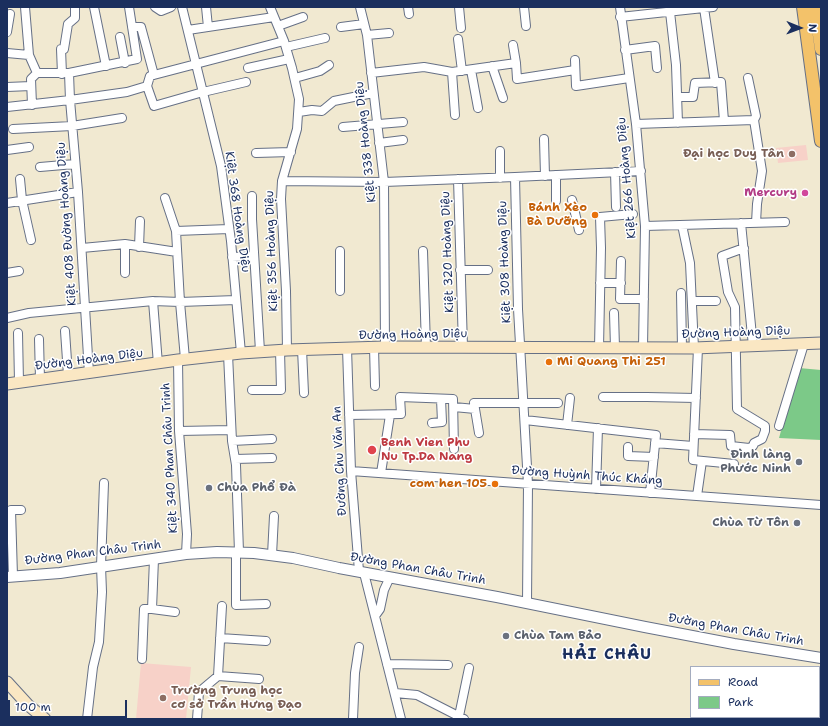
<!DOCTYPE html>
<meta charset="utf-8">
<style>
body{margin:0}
#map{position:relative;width:828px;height:726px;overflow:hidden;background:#f1e9d1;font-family:"Shantell Sans",sans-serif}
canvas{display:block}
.frame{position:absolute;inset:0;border:8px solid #1b2f5e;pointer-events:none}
.legend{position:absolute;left:690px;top:666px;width:130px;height:52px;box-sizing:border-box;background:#fff;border:1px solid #a4acbf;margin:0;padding:5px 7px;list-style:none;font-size:12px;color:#1b2f5e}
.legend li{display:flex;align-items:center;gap:8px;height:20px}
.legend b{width:20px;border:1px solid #a4acbf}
.north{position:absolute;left:780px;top:8px;width:40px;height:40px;-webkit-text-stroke:3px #fff;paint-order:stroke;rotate:91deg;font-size:11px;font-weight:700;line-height:16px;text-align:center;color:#1b2f5e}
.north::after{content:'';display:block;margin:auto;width:14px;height:18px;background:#1b2f5e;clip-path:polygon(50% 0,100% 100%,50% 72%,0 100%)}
.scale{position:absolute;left:8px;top:700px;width:119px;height:18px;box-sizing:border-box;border:2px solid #1b2f5e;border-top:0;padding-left:5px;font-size:12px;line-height:14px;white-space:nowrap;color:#1b2f5e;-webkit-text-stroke:3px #fff;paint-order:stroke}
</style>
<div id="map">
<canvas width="828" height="726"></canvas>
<div class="frame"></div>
<ul class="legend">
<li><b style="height:5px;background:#f3c26a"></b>Road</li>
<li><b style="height:11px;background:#7cc988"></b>Park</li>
</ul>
<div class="north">N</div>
<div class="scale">100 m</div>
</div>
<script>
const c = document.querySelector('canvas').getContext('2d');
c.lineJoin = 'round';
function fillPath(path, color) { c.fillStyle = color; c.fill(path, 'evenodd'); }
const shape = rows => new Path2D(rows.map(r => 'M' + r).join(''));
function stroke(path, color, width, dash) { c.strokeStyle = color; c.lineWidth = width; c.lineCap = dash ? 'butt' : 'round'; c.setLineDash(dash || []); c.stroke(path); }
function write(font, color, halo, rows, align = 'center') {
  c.font = font + ' "Shantell Sans",sans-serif'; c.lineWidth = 3; c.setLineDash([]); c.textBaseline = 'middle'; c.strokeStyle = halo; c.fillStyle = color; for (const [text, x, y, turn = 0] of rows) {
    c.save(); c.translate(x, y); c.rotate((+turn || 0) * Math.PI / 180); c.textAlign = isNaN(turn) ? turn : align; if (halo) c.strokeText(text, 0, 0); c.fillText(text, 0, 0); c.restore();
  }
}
const built = shape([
 [806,145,808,160,778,163,776,148],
 [141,663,191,667,186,719,136,719]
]);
const green = shape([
 [799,368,821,370,821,440,779,438]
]);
const minor = shape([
 [25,7,29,55,37,73],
 [94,7,106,66],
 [155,7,161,11,171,7],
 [182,7,221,166,231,241,241,353],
 [206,7,208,27],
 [270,7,284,41,292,68,299,99,297,129,282,181,281,199,286,291,287,350],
 [360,7,367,35,384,182,385,347],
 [408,7,409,14],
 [459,7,461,28],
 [524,7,526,26],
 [620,7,636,124,645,226,643,348],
 [704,8,715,83],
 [670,12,676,65,678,123],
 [620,17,713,7],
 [278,26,303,17],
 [132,27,141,27,154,75],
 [341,27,364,24],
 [188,30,274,17],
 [7,32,10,14],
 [367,35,389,33],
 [120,37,125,63],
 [458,39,462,71],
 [286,47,325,38],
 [625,50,655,46,657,68],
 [7,53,29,55],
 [575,60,576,86,629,78],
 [516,63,517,79,575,70],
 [492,66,503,98],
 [248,68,289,59],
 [471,70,478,108],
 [452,72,455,115],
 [69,73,70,100,78,192,89,373],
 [371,73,424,67,452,72,516,63,513,45],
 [62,74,61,49,64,49,68,24,75,18,75,7],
 [295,78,320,71,329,65],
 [748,78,756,116,754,120,762,171,757,204,756,223],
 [147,86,154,106,203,92,246,82],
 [7,87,31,86],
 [678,97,693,97,695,83,721,82,724,121],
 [32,105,31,79,37,73,69,73,137,59,129,7],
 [7,107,70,100,127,92,147,86,150,76,284,41],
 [299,112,312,110,322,111,334,101,373,93],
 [636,124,754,120],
 [343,127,403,122],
 [13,129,72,126,122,118],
 [544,139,545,176],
 [379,143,403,140],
 [7,150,29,147],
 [500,151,500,178],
 [256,153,291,152],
 [40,167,75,164],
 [615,172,616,207],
 [556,175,556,201],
 [515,177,518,309,528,484,527,603],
 [20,179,22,200,31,240],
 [458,179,463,347],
 [282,181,384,182,515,177,641,171],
 [252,196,252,219,260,351],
 [165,198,176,231,180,302,185,359],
 [572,200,579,230],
 [7,203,78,192],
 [741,223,753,346],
 [682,225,690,263,694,348],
 [645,226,785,222],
 [176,231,229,229],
 [139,247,140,221],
 [82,248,125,244],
 [340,251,340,291],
 [423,251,426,347],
 [232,257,254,256],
 [621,261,620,299,644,299],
 [460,270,488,270],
 [7,273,19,271],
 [125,273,125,244,177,252],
 [600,283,621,283],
 [681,293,682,348],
 [153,301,158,364],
 [692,301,716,301],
 [614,313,615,348],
 [7,318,29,313,153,301,180,302,236,300],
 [65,331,68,375],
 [18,333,19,382],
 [39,339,40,379],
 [374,347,375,386],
 [347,348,351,471,359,571],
 [599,348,601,248,600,217,633,214],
 [698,348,693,460,734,464],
 [302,349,304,393],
 [228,354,232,441,236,465,239,552],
 [178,360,179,431,187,534,186,554],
 [252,390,281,390,280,350],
 [603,397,647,397,696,398],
 [454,407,475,409],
 [349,415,401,414,400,397,453,399,454,449],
 [525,420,656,435,650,493],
 [432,423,442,422,441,399],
 [567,425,570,398],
 [779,426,804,344],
 [179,431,231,430],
 [479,433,474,403,558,403],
 [694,434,730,435,731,446,749,448,753,446,754,443,762,439,765,431,765,426,737,409,735,307,728,292,722,256,744,248],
 [232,441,272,439],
 [655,443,693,446],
 [628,447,628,456,654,457],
 [235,459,272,458],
 [351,471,821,505],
 [381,473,390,415],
 [596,489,598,428],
 [697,496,702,461],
 [236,552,236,605,266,604],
 [272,555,274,516],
 [364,573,401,719],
 [13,576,11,510,21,510],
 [152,609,154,559],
 [375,616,380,609,384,590,390,577],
 [220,638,266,641],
 [142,659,144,609,152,609,175,612],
 [387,664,448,665],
 [218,676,259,679],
 [395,693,417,695,464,719],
 [459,716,469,668],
 [87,719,93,667,99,642,102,592,101,566,104,483],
 [197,719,199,692,218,676,222,606],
 [353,719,355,673,359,647]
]);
const tertiary = shape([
 [7,577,60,573,186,554,217,552,254,553,293,558,339,568,497,597,645,627,734,644,821,658]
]);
const secondary = shape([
 [7,384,178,360,241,353,287,350,385,347,694,348,821,343],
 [7,682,28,705,45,719]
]);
const primary = shape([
 [803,7,821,141],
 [815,7,821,49]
]);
const markers = [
 [792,154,4,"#8d6e63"],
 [805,193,4,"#d1479c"],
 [595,215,4,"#e8710a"],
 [549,362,4,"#e8710a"],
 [372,450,5,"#e0444e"],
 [799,462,4,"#6b7280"],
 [495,484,4,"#e8710a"],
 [209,488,4,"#6b7280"],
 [797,523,4,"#6b7280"],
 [506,636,4,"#6b7280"],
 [163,698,4,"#8d6e63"]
];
const streetNames = [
 ["Kiệt 338 Hoàng Diệu",366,142,-96],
 ["Kiệt 266 Hoàng Diệu",627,178,-95],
 ["Kiệt 368 Hoàng Diệu",237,212,82],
 ["Kiệt 408 Đường Hoàng Diệu",67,224,-94],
 ["Kiệt 356 Hoàng Diệu",272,251,-92],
 ["Kiệt 320 Hoàng Diệu",448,252,-92],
 ["Kiệt 308 Hoàng Diệu",505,262,-92],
 ["Đường Hoàng Diệu",736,333,-2],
 ["Đường Hoàng Diệu",413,335,-1],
 ["Đường Hoàng Diệu",89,360,-7],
 ["Kiệt 340 Phan Châu Trinh",170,458,-93],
 ["Đường Chu Văn An",340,461,-93],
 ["Đường Huỳnh Thúc Kháng",587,476,4],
 ["Đường Phan Châu Trinh",93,553,-7],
 ["Đường Phan Châu Trinh",418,569,10],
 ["Đường Phan Châu Trinh",736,630,10]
];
const educationNames = [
 ["Đại học Duy Tân",784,154],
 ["Trường Trung học",171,691,"left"],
 ["cơ sở Trần Hưng Đạo",171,705,"left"]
];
const hotelNames = [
 ["Mercury",797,193]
];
const foodNames = [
 ["Bánh Xèo",587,208],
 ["Bà Dưỡng",587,222],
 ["Mi Quang Thi 251",557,362,"left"],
 ["com hen 105",487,484]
];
const healthNames = [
 ["Benh Vien Phu",381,443],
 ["Nu Tp.Da Nang",381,457]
];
const worshipNames = [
 ["Đình làng",791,455],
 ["Phước Ninh",791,469],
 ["Chùa Phổ Đà",217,488,"left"],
 ["Chùa Từ Tôn",789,523],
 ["Chùa Tam Bảo",514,636,"left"]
];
const districtNames = [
 ["HẢI CHÂU",607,655]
];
fillPath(built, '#f7d1c8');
fillPath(green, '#7cc988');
stroke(minor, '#667086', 10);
stroke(tertiary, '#667086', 12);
stroke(secondary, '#667086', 13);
stroke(primary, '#667086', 14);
stroke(minor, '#fff', 8);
stroke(tertiary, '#fff', 10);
stroke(secondary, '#fae7c3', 11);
stroke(primary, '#f3c26a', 12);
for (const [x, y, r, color] of markers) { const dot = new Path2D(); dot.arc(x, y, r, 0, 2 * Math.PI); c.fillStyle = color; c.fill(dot); stroke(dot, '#fff', 1.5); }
write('12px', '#1b2f5e', '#fff', streetNames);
write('bold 12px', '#785e54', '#fff', educationNames, 'right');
write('bold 12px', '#b23c85', '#fff', hotelNames, 'right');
write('bold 12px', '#c56008', '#fff', foodNames, 'right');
write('bold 12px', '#be3a42', '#fff', healthNames, 'left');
write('bold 12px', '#5b616d', '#fff', worshipNames, 'right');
c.letterSpacing = '1px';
write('bold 16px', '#1b2f5e', '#fff', districtNames);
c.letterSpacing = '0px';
</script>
